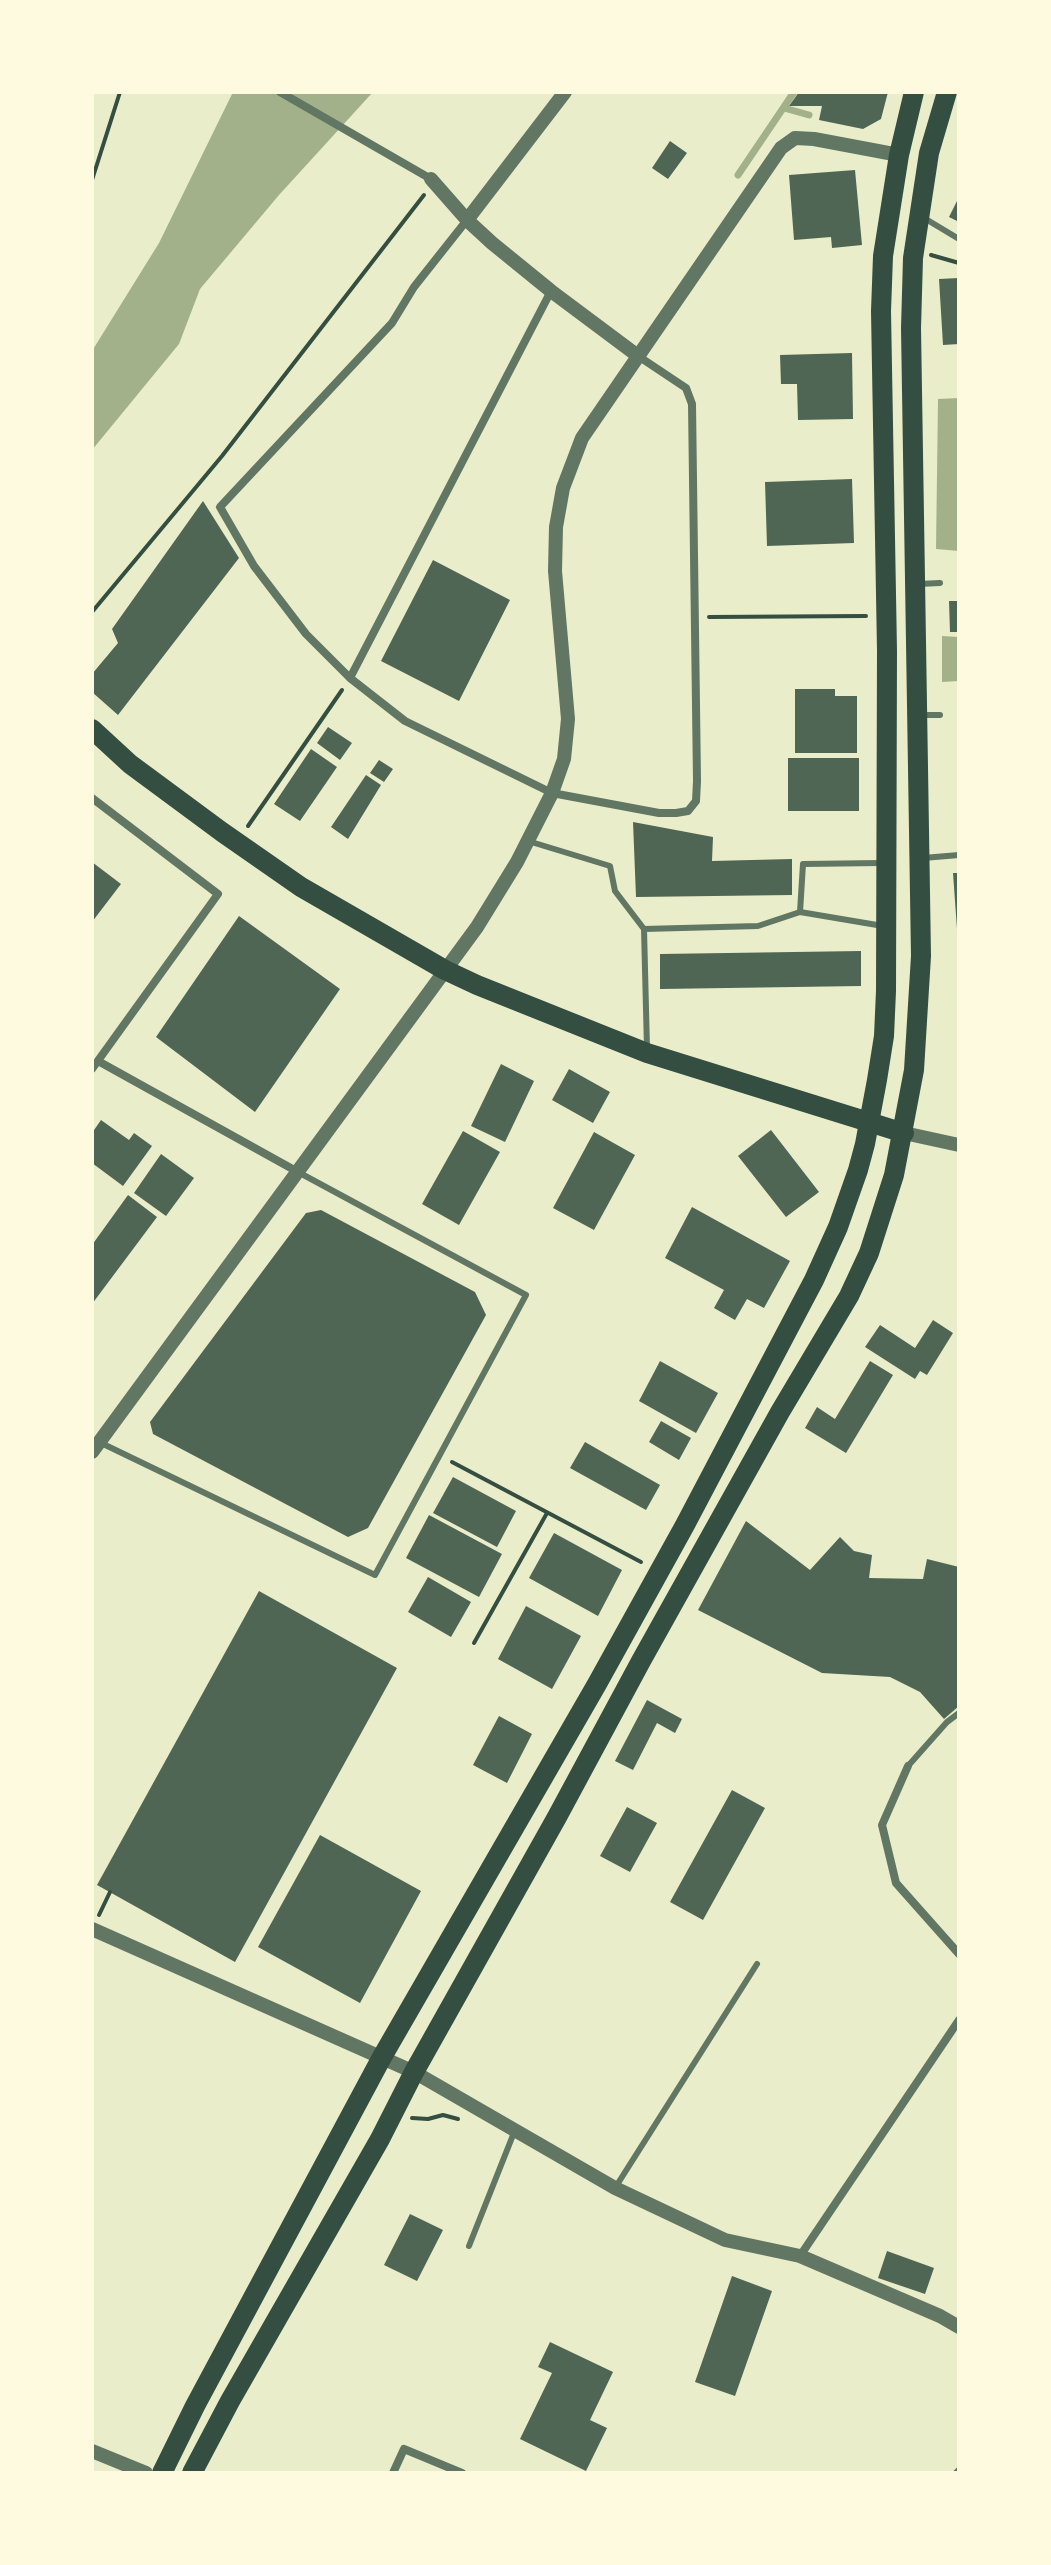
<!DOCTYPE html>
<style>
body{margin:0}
#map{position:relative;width:1051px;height:2565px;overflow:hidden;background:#e9edc9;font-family:"Source Sans 3",sans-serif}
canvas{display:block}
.frame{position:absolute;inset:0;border:94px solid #fefae0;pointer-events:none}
</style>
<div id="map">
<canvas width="1051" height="2565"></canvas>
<div class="frame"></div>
</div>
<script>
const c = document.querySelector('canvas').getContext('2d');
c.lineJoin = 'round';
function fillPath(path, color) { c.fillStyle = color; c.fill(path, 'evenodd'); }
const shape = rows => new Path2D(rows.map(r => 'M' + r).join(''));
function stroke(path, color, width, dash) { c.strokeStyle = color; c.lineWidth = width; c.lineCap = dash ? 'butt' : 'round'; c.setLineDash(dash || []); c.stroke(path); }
const water = shape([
 [233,92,373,92,279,195,200,289,179,344,92,450,92,351,159,243],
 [959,398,959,551,936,549,938,399],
 [942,636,959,637,959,681,942,682]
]);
const stream = shape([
 [784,108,809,115],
 [738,175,794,92]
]);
const building = shape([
 [799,92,888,92,881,119,863,129,819,120,822,106,789,106],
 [670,141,687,153,668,179,652,168],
 [855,170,862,245,832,248,831,237,794,240,789,175],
 [959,197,959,222,949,217],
 [959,278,959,344,943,345,939,279],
 [852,353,853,419,798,420,797,384,781,384,780,355],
 [852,479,854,543,767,546,765,482],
 [203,501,239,558,118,715,92,692,92,674,118,643,112,629],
 [433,560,510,600,459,701,381,661],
 [949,601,959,601,959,632,950,632],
 [795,689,835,689,835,696,857,696,857,753,795,753],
 [328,727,352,743,340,760,317,743],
 [311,749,337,767,300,821,274,804],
 [788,758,859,758,859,811,788,811],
 [379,760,393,769,384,782,370,773],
 [366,775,381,785,348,839,331,827],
 [633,822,713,837,712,861,792,859,792,895,636,897],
 [92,862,121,884,92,922],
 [953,873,959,873,959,929,957,929],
 [239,916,340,989,255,1112,156,1037],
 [861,951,861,986,660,989,660,954],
 [501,1064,534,1081,505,1142,471,1126],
 [569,1069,610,1092,593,1123,552,1100],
 [101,1120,129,1140,134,1133,152,1146,123,1186,92,1163,92,1133],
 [771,1130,819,1192,786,1217,738,1156],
 [463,1131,500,1152,459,1225,422,1204],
 [594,1132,635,1155,594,1230,553,1208],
 [161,1154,194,1178,166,1216,134,1193],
 [128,1195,157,1217,92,1304,92,1245],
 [692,1207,790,1261,764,1308,747,1299,735,1320,714,1308,724,1290,665,1258],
 [321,1210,475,1292,486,1315,368,1528,348,1537,153,1434,150,1422,306,1213],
 [933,1320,953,1333,927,1375,920,1371,915,1379,865,1347,880,1325,915,1348],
 [660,1361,718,1393,696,1433,639,1401],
 [870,1361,893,1375,846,1453,805,1428,817,1407,835,1419],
 [661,1421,691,1438,679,1460,649,1442],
 [585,1442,660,1485,646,1510,570,1468],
 [453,1477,516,1511,497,1547,433,1513],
 [429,1515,502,1554,479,1597,406,1558],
 [746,1521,810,1570,840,1537,854,1551,872,1555,869,1578,923,1579,927,1559,959,1567,959,1706,944,1719,920,1692,890,1677,822,1673,698,1610],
 [554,1533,622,1570,598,1616,529,1578],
 [428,1577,471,1602,451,1637,408,1612],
 [259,1591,397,1668,235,1962,97,1885],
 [526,1606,581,1636,552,1689,498,1659],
 [647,1700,682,1719,675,1733,657,1723,633,1770,615,1761],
 [499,1716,532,1734,507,1783,473,1765],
 [732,1790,765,1808,703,1920,670,1902],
 [627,1807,657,1823,630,1872,600,1856],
 [320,1835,421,1891,360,2003,258,1947],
 [410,2214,443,2230,417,2281,384,2265],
 [887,2251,934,2268,925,2294,878,2278],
 [732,2276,772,2291,735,2396,695,2382],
 [550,2342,613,2372,590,2420,607,2428,586,2471,520,2439,552,2373,538,2367]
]);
const path = shape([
 [92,180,120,92],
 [931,255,959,263],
 [92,612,222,456,424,195],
 [709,617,866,616],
 [248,826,342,690],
 [452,1462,641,1562],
 [474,1643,547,1513],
 [99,1915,110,1892],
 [412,2118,428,2119,443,2115,458,2119]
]);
const service = shape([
 [924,218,959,239],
 [919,584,940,583],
 [919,715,940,715],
 [528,841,610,866,615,891,644,929],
 [923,858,959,855],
 [800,912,883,926],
 [647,1049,644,929,758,926,800,912,803,864,881,863],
 [99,1442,375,1575,526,1295,298,1172],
 [908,1766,947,1722,959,1713],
 [615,2188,757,1964],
 [469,2246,515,2130]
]);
const minor = shape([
 [280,92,431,179],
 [467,220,414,287,392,323,220,507,254,566,306,634,350,678,405,721,552,793,659,813,676,813,688,811,696,801,697,781,692,404,686,388,638,356],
 [350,678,551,291],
 [92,798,218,894,92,1069],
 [98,1061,298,1172],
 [908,1766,882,1825,896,1883,959,1954],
 [800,2256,959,2020],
 [393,2473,404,2449,462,2473],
 [957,2473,959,2471]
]);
const tertiary = shape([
 [431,179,467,220,492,243,551,291,638,356],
 [467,220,565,92],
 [904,1133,959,1145],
 [92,1452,477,927,517,862,552,793,564,759,568,719,555,571,556,527,563,488,582,438,781,148,795,138,814,139,899,155],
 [92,1929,414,2072,615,2188,725,2240,800,2256,940,2316,959,2327],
 [92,2451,146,2473]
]);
const primary = shape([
 [92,729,130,764,222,832,301,887,445,970,477,985,647,1053,904,1133]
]);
const trunk = shape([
 [162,2473,195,2406,382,2057,597,1684,685,1525,814,1280,838,1227,858,1170,865,1144,877,1080,884,1036,886,991,887,651,881,311,883,256,899,155,914,92],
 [192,2473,230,2401,380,2139,414,2072,557,1817,641,1661,780,1412,849,1296,869,1253,894,1175,914,1070,921,956,911,328,913,258,929,153,947,92]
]);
fillPath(water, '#a3b18a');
stroke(stream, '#a3b18a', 7);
fillPath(building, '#4f6655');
stroke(path, '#344e41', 4);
stroke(service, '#617663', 6);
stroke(minor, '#617663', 8);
stroke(tertiary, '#617663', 14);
stroke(primary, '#344e41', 20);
stroke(trunk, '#344e41', 20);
</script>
